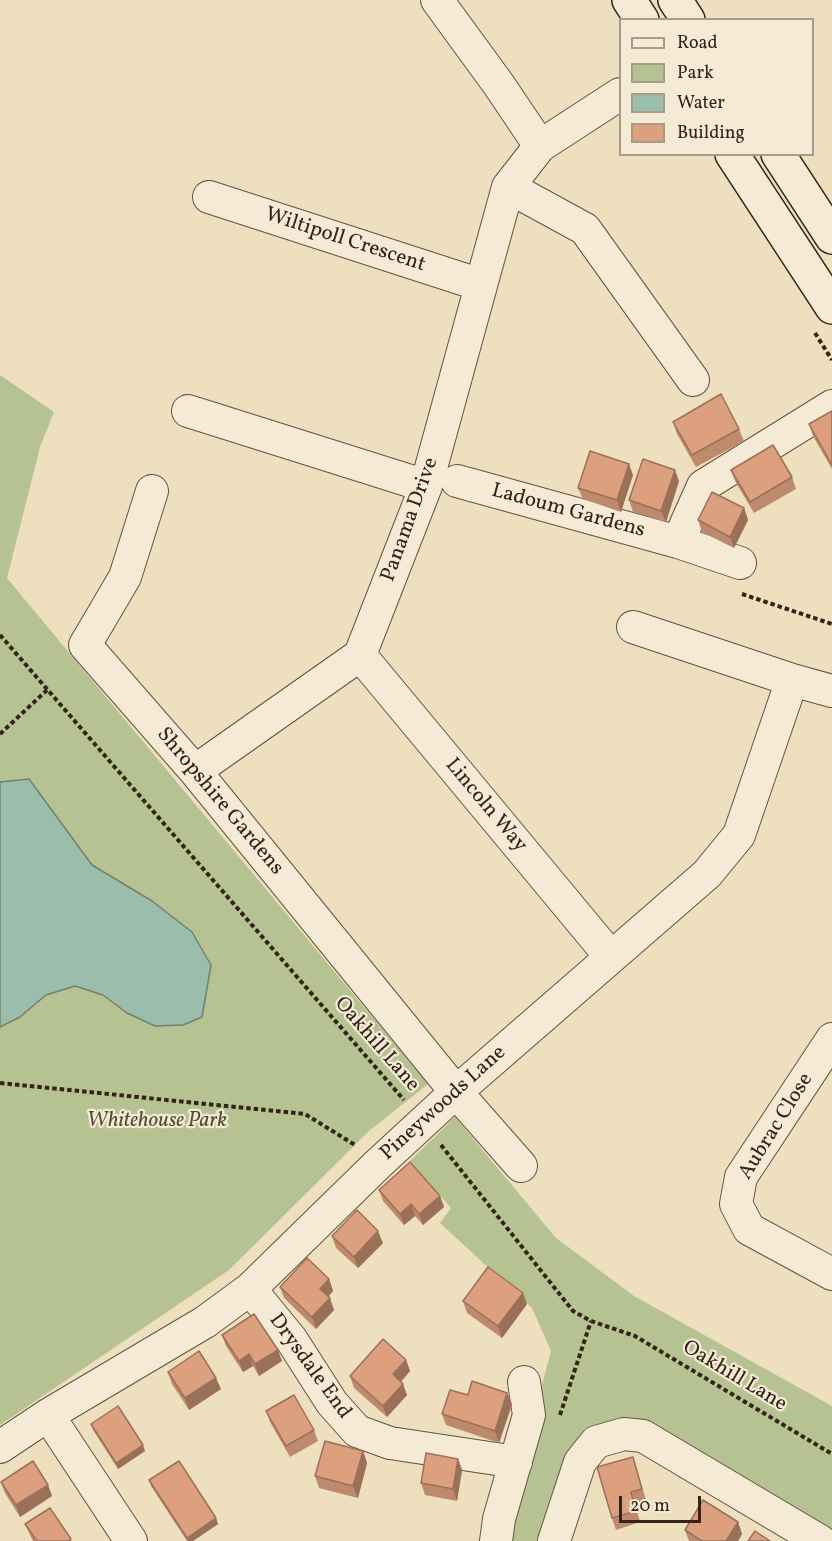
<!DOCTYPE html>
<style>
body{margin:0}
#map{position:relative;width:832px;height:1541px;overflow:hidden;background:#eedfbe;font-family:Vollkorn,serif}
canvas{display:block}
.legend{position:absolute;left:619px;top:18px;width:195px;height:138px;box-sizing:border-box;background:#f4ead5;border:2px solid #a79b89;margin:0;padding:8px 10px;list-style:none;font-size:18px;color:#342417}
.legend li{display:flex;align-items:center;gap:12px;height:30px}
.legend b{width:30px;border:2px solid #a79b89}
.scale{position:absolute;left:619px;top:1496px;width:82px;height:27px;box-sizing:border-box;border:3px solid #342417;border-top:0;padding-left:8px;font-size:18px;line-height:21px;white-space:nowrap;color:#342417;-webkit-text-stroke:4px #f4ead5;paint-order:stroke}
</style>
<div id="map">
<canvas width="832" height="1541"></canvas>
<ul class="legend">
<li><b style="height:8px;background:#f4ead5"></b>Road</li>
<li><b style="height:16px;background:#b7c293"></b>Park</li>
<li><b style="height:16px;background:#9bbdab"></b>Water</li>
<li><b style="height:16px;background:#dda07f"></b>Building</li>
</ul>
<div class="scale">20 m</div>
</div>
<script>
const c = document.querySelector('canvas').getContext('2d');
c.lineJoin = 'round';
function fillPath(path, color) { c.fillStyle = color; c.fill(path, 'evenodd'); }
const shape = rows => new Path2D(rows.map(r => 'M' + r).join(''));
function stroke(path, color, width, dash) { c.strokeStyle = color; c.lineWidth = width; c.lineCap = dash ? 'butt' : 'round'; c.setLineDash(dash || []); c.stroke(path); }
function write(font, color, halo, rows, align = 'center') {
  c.font = font + ' Vollkorn,serif'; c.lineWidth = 4.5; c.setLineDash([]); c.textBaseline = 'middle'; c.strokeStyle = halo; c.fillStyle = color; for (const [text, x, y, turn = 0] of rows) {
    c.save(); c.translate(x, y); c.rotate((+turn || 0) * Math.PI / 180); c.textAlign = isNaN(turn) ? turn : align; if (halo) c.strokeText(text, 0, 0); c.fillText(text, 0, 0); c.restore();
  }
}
const green = shape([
 [0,375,54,412,40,447,7,578,428,1084,369,1131,229,1270,0,1425],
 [455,1117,556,1238,634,1296,832,1406,832,1541,645,1432,592,1438,547,1541,501,1541,551,1351,532,1308,440,1223,451,1208,410,1161]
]);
const water = shape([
 [29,779,92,865,152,901,192,932,211,965,202,1017,183,1025,155,1026,127,1013,103,995,75,986,46,995,20,1017,0,1027,0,782,29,779]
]);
const path = shape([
 [815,333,832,360],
 [742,594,832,624],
 [0,635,404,1100],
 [0,734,47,690],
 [0,1083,305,1114,355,1145],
 [441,1145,573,1311,591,1321,635,1336,832,1454],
 [560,1415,591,1321]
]);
const street = shape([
 [437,0,499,85,540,146],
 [508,187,585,229,693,380],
 [209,197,481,285],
 [188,411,426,486],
 [457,481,678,542,740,563],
 [152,491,125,577,85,645,195,771,456,1092,521,1166],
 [678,542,703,486,832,406],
 [633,627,792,680,832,691],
 [360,655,611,957],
 [195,771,360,655,426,486,508,187,540,146,620,94],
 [832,1039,741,1177,736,1204,749,1229,832,1274],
 [250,1289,291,1339,332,1403,357,1431,390,1443,516,1462],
 [48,1415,131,1541],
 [0,1447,48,1415,205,1322,250,1289,378,1164,456,1092,707,874,739,835,792,680],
 [496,1541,499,1519,529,1415,524,1382],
 [554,1541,580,1462,596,1442,624,1434,643,1436,820,1541]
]);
const secondary = shape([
 [629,0,642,20],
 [675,0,688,20],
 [732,154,832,307],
 [778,154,832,237]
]);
const wall = shape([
 [832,411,832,469,813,436,809,424],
 [673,422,739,429,744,441,696,467,677,434],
 [731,470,792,477,796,489,754,513,735,481],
 [633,475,621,512,583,499,578,488],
 [679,481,666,522,633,512,629,500],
 [744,508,748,520,734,548,702,532,698,520],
 [379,1190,440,1196,444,1207,423,1225,415,1216,404,1225,383,1201],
 [332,1236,383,1243,358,1268,336,1248],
 [329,1279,333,1291,328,1297,334,1310,316,1329,284,1298,280,1287],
 [463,1301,527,1304,502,1338,467,1313],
 [222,1335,282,1361,259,1376,253,1366,243,1372,226,1346],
 [406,1360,410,1371,401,1382,407,1395,387,1417,354,1388,350,1376],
 [168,1372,221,1389,189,1410,172,1384],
 [507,1393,512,1404,499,1443,446,1425,442,1414,468,1395],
 [266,1411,314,1430,318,1441,290,1457,270,1422],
 [91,1424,145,1451,118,1469,93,1430],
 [363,1451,367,1463,358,1498,319,1488,315,1476],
 [633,1457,646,1500,635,1504,640,1522,616,1530,612,1518],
 [458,1459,462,1470,457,1501,425,1495,421,1483],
 [149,1480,216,1518,218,1524,193,1541,187,1541,151,1486],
 [1,1482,48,1485,52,1496,20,1517,5,1493],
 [738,1522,742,1534,738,1541,689,1541,685,1530],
 [25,1524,71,1539,71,1541,33,1541,30,1535]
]);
const shadedWall = shape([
 [629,464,633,475,621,512,617,500],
 [675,470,679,481,666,522,661,511],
 [744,508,748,520,734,548,730,537],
 [440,1196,444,1207,423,1225,419,1214],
 [411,1204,415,1216,404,1225,400,1214],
 [378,1231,383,1243,358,1268,354,1257],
 [329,1279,333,1291,324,1301,320,1289],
 [523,1293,527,1304,502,1338,498,1326],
 [330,1298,334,1310,316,1329,312,1317],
 [278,1350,282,1361,259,1376,255,1364],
 [249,1354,253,1366,243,1372,239,1361],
 [406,1360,410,1371,397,1386,393,1374],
 [216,1378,221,1389,189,1410,185,1398],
 [403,1384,407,1395,387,1417,383,1406],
 [507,1393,512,1404,499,1443,495,1431],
 [143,1445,145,1451,118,1469,116,1463],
 [363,1451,367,1463,358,1498,353,1486],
 [458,1459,462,1470,457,1501,453,1489],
 [48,1485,52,1496,20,1517,16,1505],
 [216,1518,218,1524,193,1541,188,1541,187,1538],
 [738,1522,742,1534,738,1541,726,1541]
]);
const building = shape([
 [721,394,739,429,692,455,673,422,721,394],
 [832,411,832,465,809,424,832,411],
 [773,445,792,477,750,502,731,470,773,445],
 [590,451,629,464,617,500,578,488,590,451],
 [643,459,675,470,661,511,629,500,643,459],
 [712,492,744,508,730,537,698,520,712,492],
 [410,1162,440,1196,419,1214,411,1204,400,1214,379,1190,410,1162],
 [357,1210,378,1231,354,1257,332,1236,357,1210],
 [307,1258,329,1279,320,1289,330,1298,312,1317,280,1287,307,1258],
 [488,1267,523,1293,498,1326,463,1301,488,1267],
 [254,1314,278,1350,255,1364,249,1354,239,1361,222,1335,254,1314],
 [383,1339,406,1360,393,1374,403,1384,383,1406,350,1376,383,1339],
 [199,1351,216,1378,185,1398,168,1372,199,1351],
 [472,1381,507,1393,495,1431,442,1414,450,1390,468,1395,472,1381],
 [294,1395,314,1430,286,1446,266,1411,294,1395],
 [118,1406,143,1445,116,1463,91,1424,118,1406],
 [325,1441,363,1451,353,1486,315,1476,325,1441],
 [426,1453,458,1459,453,1489,421,1483,426,1453],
 [633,1457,642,1489,631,1492,636,1511,612,1518,597,1467,633,1457],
 [33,1461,48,1485,16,1505,1,1482,33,1461],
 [179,1461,216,1518,187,1538,149,1480,179,1461],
 [703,1500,738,1522,726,1541,702,1541,685,1530,703,1500],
 [50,1508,71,1539,68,1541,37,1541,25,1524,50,1508],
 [755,1531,770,1541,748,1541,755,1531]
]);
const streetNames = [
 ["Wiltipoll Crescent",345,241,18],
 ["Ladoum Gardens",568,512,15],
 ["Panama Drive",411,520,-70],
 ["Shropshire Gardens",219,802,50],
 ["Lincoln Way",485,806,50],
 ["Oakhill Lane",376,1045,49],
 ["Pineywoods Lane",444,1104,-42],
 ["Aubrac Close",777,1127,-58],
 ["Drysdale End",309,1367,54],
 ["Oakhill Lane",734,1377,31]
];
const parkNames = [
 ["Whitehouse Park",157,1122]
];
fillPath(green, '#b7c293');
fillPath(water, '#9bbdab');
stroke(water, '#728070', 1.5);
stroke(street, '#625341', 34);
stroke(secondary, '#342417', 36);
stroke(path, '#342417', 4, [4.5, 3]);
stroke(street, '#f4ead5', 32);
stroke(secondary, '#f4ead5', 33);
fillPath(wall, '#be8a6d');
fillPath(shadedWall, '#9b7059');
fillPath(building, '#dda07f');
stroke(building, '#9b7059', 1.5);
write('21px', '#342417', '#f4ead5', streetNames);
write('italic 21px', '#554c36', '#f4ead5', parkNames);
</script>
